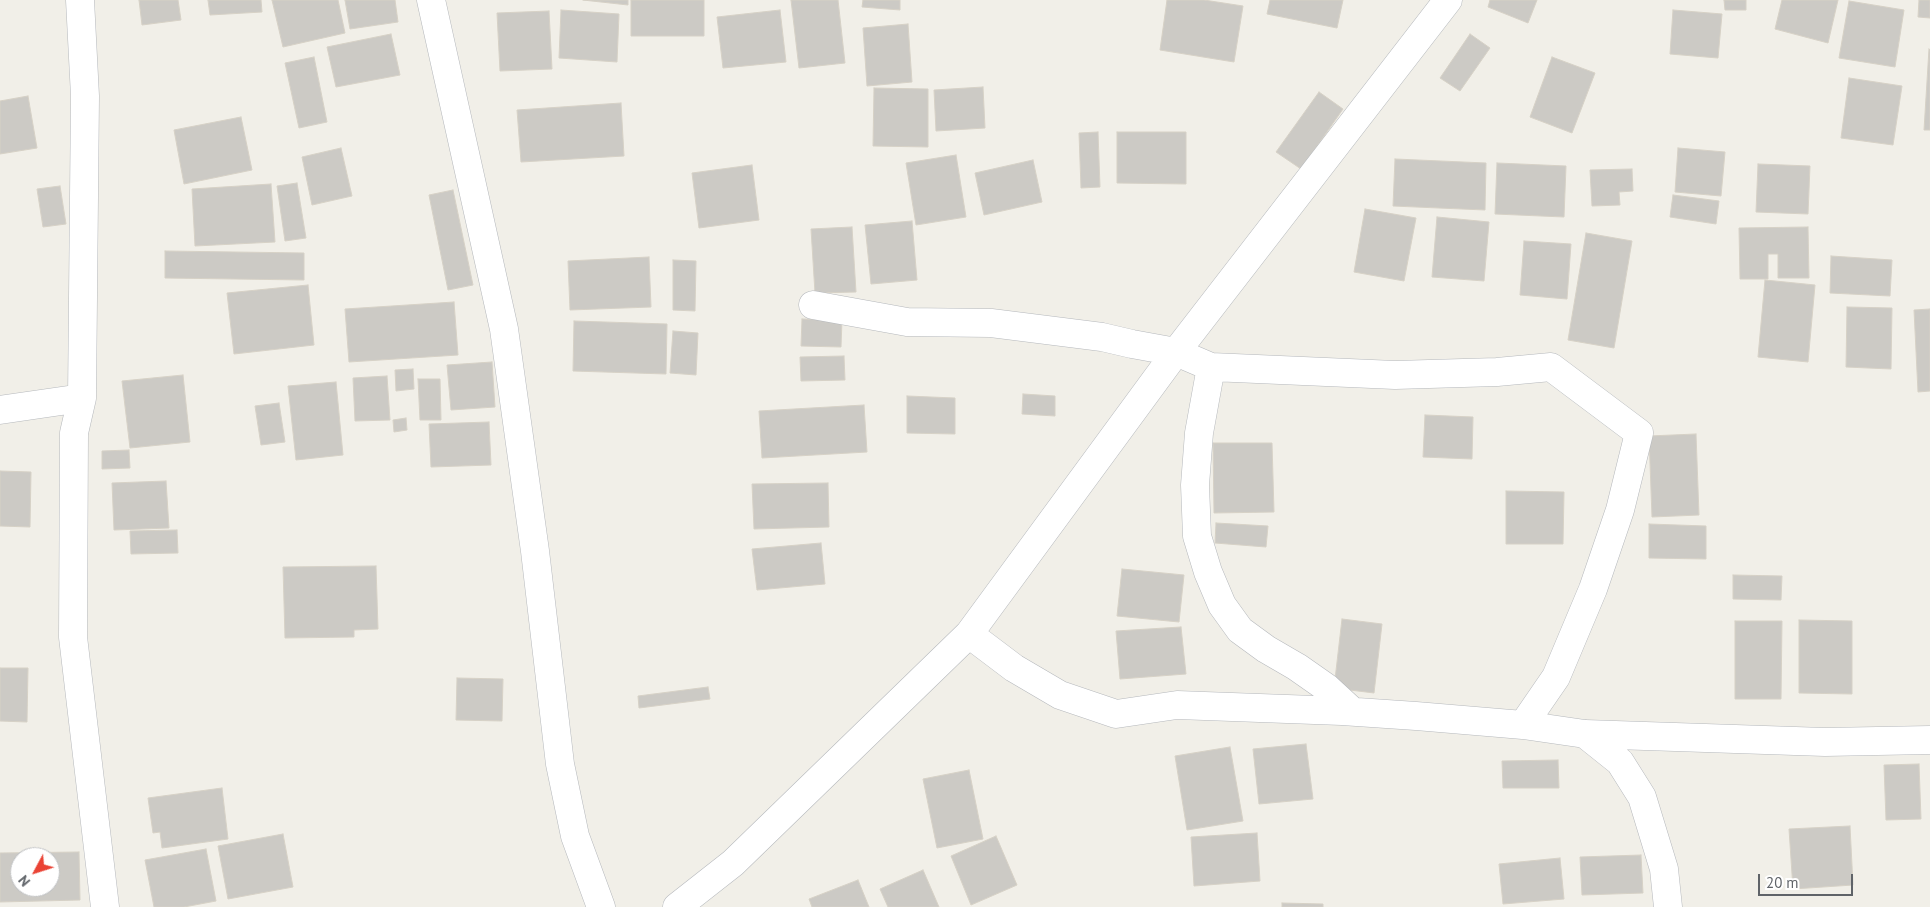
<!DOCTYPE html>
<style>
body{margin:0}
#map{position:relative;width:1930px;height:907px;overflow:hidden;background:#f1efe8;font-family:"PT Sans",sans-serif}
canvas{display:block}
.north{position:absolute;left:10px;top:847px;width:50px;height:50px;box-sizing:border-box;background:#fff;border:1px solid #bfc1c3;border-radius:50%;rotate:230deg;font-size:14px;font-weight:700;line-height:20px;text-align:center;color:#5f6368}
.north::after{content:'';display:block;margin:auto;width:18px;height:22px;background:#ea4335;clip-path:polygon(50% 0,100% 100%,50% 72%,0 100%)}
.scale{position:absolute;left:1758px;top:874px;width:95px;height:22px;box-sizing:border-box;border:2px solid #5f6368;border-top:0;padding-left:6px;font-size:15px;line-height:18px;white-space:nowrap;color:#5f6368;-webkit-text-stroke:4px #fff;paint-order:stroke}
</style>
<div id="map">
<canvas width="1930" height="907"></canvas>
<div class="north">N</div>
<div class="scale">20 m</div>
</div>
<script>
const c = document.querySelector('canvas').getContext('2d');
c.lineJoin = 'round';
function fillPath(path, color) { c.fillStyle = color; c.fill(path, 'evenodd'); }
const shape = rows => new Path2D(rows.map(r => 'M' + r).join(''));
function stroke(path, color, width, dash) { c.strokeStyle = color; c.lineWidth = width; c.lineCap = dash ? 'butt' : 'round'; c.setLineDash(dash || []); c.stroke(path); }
const building = shape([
 [139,0,178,0,181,20,142,25,139,0],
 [208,0,261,0,262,12,210,15,208,0],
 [272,0,338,0,345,33,283,47,272,0],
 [345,0,395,0,398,22,350,29,345,0],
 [583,0,628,0,628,5,583,0],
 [631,0,704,0,704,36,631,36,631,0],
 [791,0,838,0,845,63,799,68,791,0],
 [863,0,900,0,900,10,862,7,863,0],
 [1167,0,1204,0,1243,6,1234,62,1160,50,1167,0],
 [1270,0,1343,0,1337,28,1267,14,1270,0],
 [1490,0,1537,0,1528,23,1488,7,1490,0],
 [1724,0,1746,0,1746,10,1725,10,1724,0],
 [1782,0,1838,0,1828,43,1775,29,1782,0],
 [1919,0,1930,0,1930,18,1918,17,1919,0],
 [1849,1,1904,10,1895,67,1839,58,1849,1],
 [561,10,619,14,617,62,559,58,561,10],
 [780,10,786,62,723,68,717,17,780,10],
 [1673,10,1722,14,1718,58,1670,54,1673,10],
 [549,11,552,69,500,71,497,13,549,11],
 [908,24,912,82,867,86,863,28,908,24],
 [391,34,400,75,336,87,327,47,391,34],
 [1470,34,1490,48,1460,91,1440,78,1470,34],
 [1929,49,1930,50,1930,130,1924,130,1929,49],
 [314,57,327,122,299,128,285,63,314,57],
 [1552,57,1595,73,1572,133,1530,117,1552,57],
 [1849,78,1902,86,1893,145,1841,138,1849,78],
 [983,87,985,128,936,131,934,90,983,87],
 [874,88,928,89,928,147,873,146,874,88],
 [1319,92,1343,109,1301,169,1276,152,1319,92],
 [28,96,37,148,0,154,0,101,28,96],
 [621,103,624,156,521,162,517,110,621,103],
 [241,117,252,170,184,184,174,130,241,117],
 [1098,132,1100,187,1081,188,1079,133,1098,132],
 [1117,132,1186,132,1186,184,1117,183,1117,132],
 [341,148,352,196,312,205,302,157,341,148],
 [1678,148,1725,152,1721,196,1675,192,1678,148],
 [956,155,966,217,916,225,906,163,956,155],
 [1395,159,1486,163,1485,210,1393,206,1395,159],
 [1033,160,1042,202,984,215,975,173,1033,160],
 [1497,163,1566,166,1564,217,1495,214,1497,163],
 [1758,164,1810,166,1808,214,1756,212,1758,164],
 [752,165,759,220,699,228,692,173,752,165],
 [1632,169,1633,191,1619,192,1620,205,1592,206,1590,170,1632,169],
 [297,183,306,238,285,241,277,186,297,183],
 [271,184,275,242,195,246,192,189,271,184],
 [60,186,66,224,43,227,37,189,60,186],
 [453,190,473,285,448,290,429,195,453,190],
 [1673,195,1719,201,1716,224,1670,217,1673,195],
 [1365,209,1416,218,1404,281,1354,272,1365,209],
 [1437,217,1489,222,1484,281,1432,277,1437,217],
 [912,221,917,280,871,284,865,225,912,221],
 [852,227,856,292,815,293,811,229,852,227],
 [1808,227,1809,278,1778,278,1778,254,1768,254,1768,279,1740,279,1739,228,1808,227],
 [1586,233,1632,241,1614,348,1568,340,1586,233],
 [1524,241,1571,244,1567,299,1520,295,1524,241],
 [165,251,304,253,304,280,165,278,165,251],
 [1831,256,1892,260,1890,296,1830,293,1831,256],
 [649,257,651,307,570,310,568,261,649,257],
 [673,260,696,261,695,311,673,310,673,260],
 [1765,280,1815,285,1808,362,1758,357,1765,280],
 [308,285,314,345,234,354,227,293,308,285],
 [454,302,458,355,349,362,345,309,454,302],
 [1847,307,1892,308,1891,369,1846,367,1847,307],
 [1930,309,1930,391,1918,392,1914,310,1930,309],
 [802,319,842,320,841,347,801,346,802,319],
 [574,321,667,324,666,374,573,371,574,321],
 [673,331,698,333,696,375,670,373,673,331],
 [844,356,845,380,801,381,800,357,844,356],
 [492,362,495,407,451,410,447,365,492,362],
 [413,369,414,389,396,391,395,370,413,369],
 [183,375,190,442,130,448,122,381,183,375],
 [387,376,390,420,355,421,353,378,387,376],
 [418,379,440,379,441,420,420,420,418,379],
 [336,382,343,455,296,460,288,386,336,382],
 [1023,394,1055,396,1055,416,1022,414,1023,394],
 [907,396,955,398,955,434,907,433,907,396],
 [279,403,285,442,261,445,255,406,279,403],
 [864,405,867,452,762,458,759,411,864,405],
 [1425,415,1473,417,1472,459,1423,457,1425,415],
 [406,418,407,430,394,432,393,420,406,418],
 [489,422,491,465,431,467,429,424,489,422],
 [1696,434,1699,515,1652,517,1649,436,1696,434],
 [1213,443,1272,443,1274,512,1214,513,1213,443],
 [129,450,130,468,102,469,102,451,129,450],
 [0,471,31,472,30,527,0,526,0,471],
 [166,481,169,528,114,530,112,483,166,481],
 [828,483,829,527,754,529,752,484,828,483],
 [1506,491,1564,492,1563,544,1506,544,1506,491],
 [1216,523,1268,526,1266,547,1215,543,1216,523],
 [1649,524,1706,526,1706,559,1649,558,1649,524],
 [177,530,178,553,131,554,130,531,177,530],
 [821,543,825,584,757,590,752,549,821,543],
 [376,566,378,629,354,630,354,637,285,638,283,567,376,566],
 [1122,569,1184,575,1179,622,1117,616,1122,569],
 [1733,575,1782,576,1781,600,1733,599,1733,575],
 [1342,619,1382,624,1374,693,1334,688,1342,619],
 [1799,620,1852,621,1852,694,1799,693,1799,620],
 [1735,621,1782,621,1781,699,1735,699,1735,621],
 [1181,627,1186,674,1120,679,1116,631,1181,627],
 [0,668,28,668,27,722,0,721,0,668],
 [457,678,503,679,502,721,456,720,457,678],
 [708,687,710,699,639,708,638,696,708,687],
 [1306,744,1313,799,1259,804,1253,749,1306,744],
 [1230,747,1243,821,1187,830,1175,756,1230,747],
 [1558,760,1559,788,1503,788,1502,761,1558,760],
 [1919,764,1921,819,1886,820,1884,765,1919,764],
 [969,770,983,839,937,848,923,779,969,770],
 [222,788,228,839,162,848,160,832,153,833,148,798,222,788],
 [1850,826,1853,885,1793,889,1789,829,1850,826],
 [1257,833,1260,881,1194,886,1191,837,1257,833],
 [283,834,293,887,228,899,218,846,283,834],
 [996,836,1017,885,971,905,951,856,996,836],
 [206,849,216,901,184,907,154,907,145,860,206,849],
 [79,852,80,900,0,902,0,853,79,852],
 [20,857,50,857,50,887,20,887,20,857],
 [1641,855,1643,893,1582,895,1580,857,1641,855],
 [1560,858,1564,899,1503,904,1499,864,1560,858],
 [923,870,939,907,888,907,880,889,923,870],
 [858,880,869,907,812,907,809,899,858,880],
 [1282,903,1323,904,1323,907,1282,907,1282,903]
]);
const minor = shape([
 [80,0,85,96,82,398,74,433,73,637,105,907],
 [431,0,504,329,535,551,560,764,575,836,601,907],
 [813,305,907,322,991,323,1102,337,1132,344,1176,352,1211,367,1395,375,1497,372,1551,367,1639,433,1620,510,1593,589,1556,677,1523,725],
 [1211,367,1199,433,1195,485,1197,536,1208,572,1222,605,1240,630,1266,649,1297,667,1327,688,1352,711],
 [0,410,82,398],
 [969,634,1014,668,1060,695,1116,714,1177,705,1342,711,1416,716,1523,725,1585,734,1825,742,1930,740],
 [1585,734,1620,762,1642,797,1664,869,1668,907],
 [677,907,733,863,969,634,1176,352,1448,0]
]);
fillPath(building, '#cccac5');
stroke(building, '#d6d1c6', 1);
stroke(minor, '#b5b8bc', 29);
stroke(minor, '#fff', 28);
</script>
